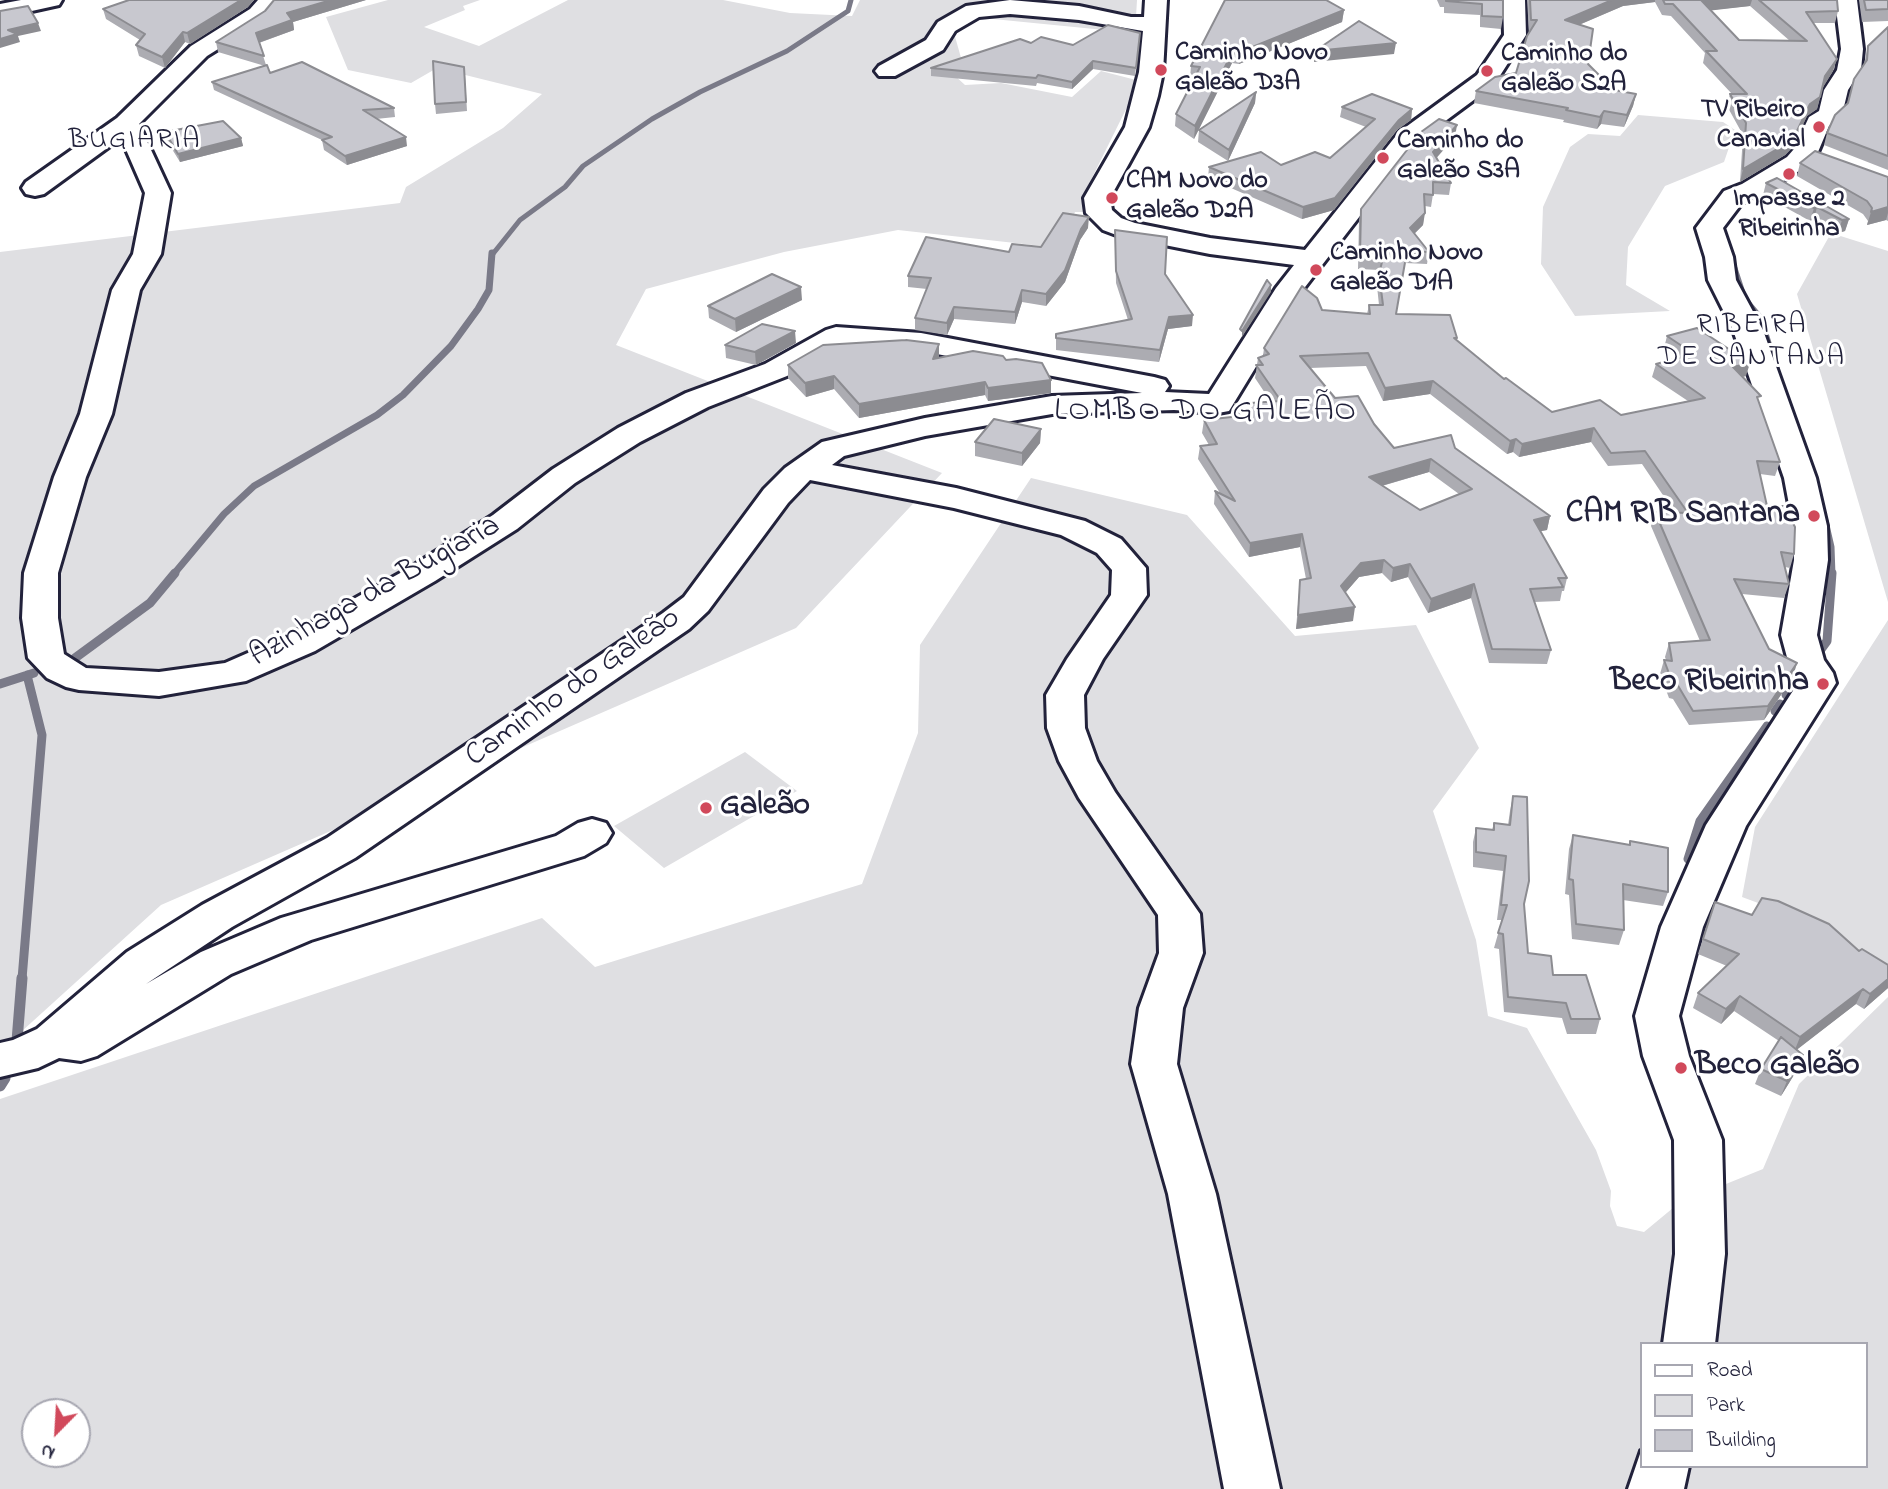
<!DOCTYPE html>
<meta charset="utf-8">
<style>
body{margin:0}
#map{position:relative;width:1888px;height:1489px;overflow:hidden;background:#fff;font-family:"Indie Flower",sans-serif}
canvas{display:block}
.legend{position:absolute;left:1640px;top:1342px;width:228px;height:126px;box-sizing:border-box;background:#fff;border:2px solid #a7a7b1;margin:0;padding:9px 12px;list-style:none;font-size:21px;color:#22223b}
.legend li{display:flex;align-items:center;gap:14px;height:35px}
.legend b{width:35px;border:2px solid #a7a7b1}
.north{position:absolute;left:21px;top:1398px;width:70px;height:70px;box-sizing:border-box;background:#fff;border:2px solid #a7a7b1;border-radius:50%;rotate:204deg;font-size:19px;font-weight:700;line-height:28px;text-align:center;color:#22223b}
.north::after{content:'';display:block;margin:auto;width:24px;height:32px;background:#d1495b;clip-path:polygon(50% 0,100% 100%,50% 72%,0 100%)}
</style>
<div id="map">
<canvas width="1888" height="1489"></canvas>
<ul class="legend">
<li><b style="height:9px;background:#fff"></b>Road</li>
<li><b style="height:19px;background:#dfdfe2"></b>Park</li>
<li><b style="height:19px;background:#c8c8cf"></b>Building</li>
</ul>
<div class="north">N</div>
</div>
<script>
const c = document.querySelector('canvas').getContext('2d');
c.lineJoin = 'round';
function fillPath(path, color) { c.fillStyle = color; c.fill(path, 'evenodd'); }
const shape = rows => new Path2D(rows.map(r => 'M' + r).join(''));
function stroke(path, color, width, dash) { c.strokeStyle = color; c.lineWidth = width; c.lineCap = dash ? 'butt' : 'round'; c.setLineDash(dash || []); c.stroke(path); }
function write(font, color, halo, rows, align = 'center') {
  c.font = font + ' "Indie Flower",sans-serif'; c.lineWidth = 6; c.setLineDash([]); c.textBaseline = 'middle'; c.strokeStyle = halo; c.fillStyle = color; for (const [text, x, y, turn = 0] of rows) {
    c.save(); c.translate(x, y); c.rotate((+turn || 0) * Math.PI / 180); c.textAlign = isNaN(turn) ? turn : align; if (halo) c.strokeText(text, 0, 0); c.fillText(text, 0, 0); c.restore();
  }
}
const green = shape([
 [388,0,480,0,463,6,465,10,424,27,479,46,568,0,723,0,790,13,852,16,860,0,1137,0,1135,33,983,18,954,33,965,72,953,74,965,85,1001,83,1072,97,1101,71,1140,81,1081,200,1087,212,1075,212,1060,248,898,230,784,252,646,289,616,345,942,473,796,628,161,905,0,1051,0,252,400,203,406,187,503,128,542,94,437,68,411,83,348,70,326,17],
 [1638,115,1723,122,1735,130,1724,162,1665,186,1628,247,1626,285,1670,311,1575,316,1541,264,1543,207,1570,147,1588,134,1620,136],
 [1831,233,1888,251,1888,602,1797,294],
 [1031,478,1187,515,1295,636,1416,625,1479,748,1433,811,1476,940,1488,1016,1527,1028,1596,1150,1611,1191,1610,1206,1617,1226,1644,1232,1679,1203,1763,1169,1799,1084,1888,997,1888,1489,0,1489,0,1099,542,918,595,967,862,884,918,733,920,645],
 [1641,1344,1865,1344,1865,1466,1641,1466],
 [35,1412,77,1412,77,1454,35,1454],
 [1888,620,1888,970,1820,926,1742,897,1755,827],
 [745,752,797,791,664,868,614,826]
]);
const streamFar3 = shape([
 [492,255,520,220,565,187,583,166,652,119,700,92,787,51,848,11,851,0]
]);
const streamFar2 = shape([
 [1729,253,1744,299,1760,318,1776,368],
 [1825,521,1831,547,1832,575],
 [173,575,224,514,254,486,377,415,403,395,451,346,478,309,489,290,492,253]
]);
const streamFar1 = shape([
 [1819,652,1827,641,1832,573],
 [75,658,150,603,175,573],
 [0,684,34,673],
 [1786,695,1789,690],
 [1775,711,1780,704],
 [1688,859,1700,821,1767,726],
 [22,979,42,735,27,675]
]);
const stream = shape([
 [17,1041,22,978],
 [0,1086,5,1078]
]);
const minor = shape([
 [21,0,62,0,59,5,0,18,0,4,21,0],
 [258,0,281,0,266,19,207,56,139,124,171,193,161,254,140,290,112,414,86,477,58,573,58,618,64,654,86,668,159,672,225,663,289,635,411,567,493,515,553,469,618,428,686,393,765,364,826,330,836,327,921,333,1154,377,1165,380,1169,386,1165,392,1209,394,1276,288,1294,265,1210,254,1119,236,1103,230,1086,213,1084,198,1125,127,1139,72,1143,31,1079,20,1010,14,979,17,955,31,943,50,895,76,879,76,875,71,879,66,926,40,938,22,966,6,1010,0,1079,6,1131,17,1144,17,1145,0,1167,0,1163,72,1158,96,1149,127,1110,198,1112,210,1121,218,1135,223,1210,238,1305,250,1399,132,1477,75,1504,35,1503,0,1525,0,1526,35,1494,85,1417,142,1302,291,1229,411,1218,413,1174,410,1052,414,925,436,844,456,832,465,956,488,1085,521,1121,539,1146,568,1147,595,1103,659,1084,695,1085,728,1097,761,1115,792,1200,914,1203,953,1183,1008,1177,1064,1216,1194,1280,1489,1224,1489,1168,1194,1131,1064,1139,1008,1159,953,1158,915,1079,798,1059,761,1047,728,1046,695,1067,659,1111,595,1112,570,1097,553,1061,535,954,508,810,480,788,503,708,611,689,629,355,858,232,927,146,984,201,952,281,918,556,836,578,823,592,819,606,823,612,833,606,843,584,856,311,940,231,974,97,1056,81,1061,59,1058,38,1068,0,1077,0,1043,13,1040,37,1029,127,952,202,905,327,838,663,613,684,597,764,489,785,468,822,442,925,418,1052,396,1142,393,921,351,841,345,787,376,708,407,640,442,575,483,517,529,435,581,315,651,246,681,159,696,79,690,66,687,47,678,28,658,22,618,24,573,54,477,80,414,112,290,133,254,145,193,121,138,44,194,35,196,26,194,22,188,26,182,117,118,191,46,250,9,258,0],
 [1835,0,1857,0,1863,49,1861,70,1848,90,1842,115,1829,126,1818,152,1805,167,1760,196,1742,203,1723,228,1733,257,1736,280,1763,330,1816,478,1827,526,1828,560,1817,635,1824,660,1833,673,1836,683,1746,826,1703,927,1679,1016,1689,1056,1722,1140,1725,1254,1715,1344,1663,1344,1675,1254,1674,1140,1643,1056,1635,1016,1661,927,1706,825,1798,683,1797,674,1788,661,1781,635,1794,560,1793,526,1784,478,1733,330,1708,280,1705,257,1696,228,1724,191,1742,184,1787,157,1794,149,1809,117,1819,111,1824,90,1837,70,1841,49,1835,0],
 [1641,1451,1641,1466,1689,1466,1684,1489,1628,1489,1641,1451]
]);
const wall = shape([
 [274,0,366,0,293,22,294,30,259,43,266,65,270,73,394,108,395,117,376,119,407,146,347,165,324,150,322,140,214,90,212,82,265,66,218,52,216,42,265,11],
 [1437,0,1503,0,1503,17,1501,29,1480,27,1480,15,1444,13,1444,7,1440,7],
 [1527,0,1837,0,1838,11,1835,23,1813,23,1833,71,1823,87,1817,109,1807,116,1792,148,1785,155,1740,182,1743,135,1727,106,1730,94,1732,94,1703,63,1705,53,1671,16,1662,15,1655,2,1623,6,1579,25,1588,64,1614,90,1636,94,1633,106,1624,127,1601,124,1597,129,1563,122,1564,120,1474,103,1476,91,1516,73,1530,31,1529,31],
 [1750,6,1790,41,1739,40,1710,10],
 [1859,0,1888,0,1888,21,1862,22],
 [248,7,190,44,185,42,165,68,139,56,136,45,140,40,106,19,103,9],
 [1344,10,1342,22,1239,64,1232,63,1194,139,1175,126,1176,114,1194,78,1190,78,1191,66],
 [1888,27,1888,170,1824,145,1827,133,1847,104,1854,79,1864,64,1868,46],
 [1140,33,1135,76,1093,69,1072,89,1037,83,1036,86,931,76,931,68,1031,43,1073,45],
 [465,76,467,111,436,114,435,104],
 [1256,92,1255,103,1228,161,1198,142,1199,130],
 [1342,107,1412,109,1411,120,1397,130,1334,210,1302,219,1208,178,1209,167,1281,165,1330,158,1366,127,1340,117],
 [165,132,241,138,243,146,180,162,167,141],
 [1455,137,1436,158,1451,183,1449,195,1433,194,1431,207,1425,206,1423,225,1414,234,1429,252,1427,264,1405,263,1396,314,1457,338,1457,341,1504,379,1552,412,1621,415,1688,401,1652,377,1656,364,1678,358,1664,348,1667,336,1746,376,1742,377,1759,403,1780,462,1775,476,1760,474,1767,506,1794,554,1790,568,1785,567,1789,584,1784,598,1742,594,1769,649,1793,677,1764,720,1689,725,1673,699,1669,698,1660,674,1664,660,1666,660,1665,657,1669,643,1700,641,1651,526,1655,512,1675,513,1642,464,1608,466,1591,442,1519,457,1513,452,1507,454,1430,394,1383,401,1366,366,1310,368,1335,398,1374,424,1394,448,1455,448,1550,516,1547,530,1540,531,1567,578,1564,591,1562,591,1560,601,1534,602,1551,650,1547,664,1489,663,1471,598,1428,613,1408,577,1391,582,1382,573,1359,577,1345,593,1353,621,1296,629,1300,580,1306,579,1300,547,1249,557,1214,504,1215,491,1220,493,1198,459,1200,446,1209,445,1202,433,1204,420,1234,417,1235,404,1271,402,1255,378,1258,358,1263,356,1264,348,1322,310,1367,314,1369,305,1379,305,1377,286,1380,270,1358,269,1359,221,1361,209],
 [1429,472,1459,494,1420,510,1382,486],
 [1800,163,1888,177,1888,221,1886,220,1867,225,1868,221,1863,214,1797,176],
 [1766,183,1849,219,1845,231,1838,233,1814,219,1810,221,1763,195],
 [1088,228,1080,240,1065,282,1046,306,1022,302,1015,324,954,319,947,335,915,330,915,318,927,289,908,287,908,276,1041,247],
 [1115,230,1165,274,1192,326,1168,329,1159,362,1056,350,1056,334,1128,320,1116,283],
 [802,300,736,332,709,318,708,306],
 [796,343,756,365,726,358,725,345],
 [939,358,1006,360,1051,393,988,401,985,395,859,418,834,389,806,397,788,378,788,365],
 [1041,429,1040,443,1022,466,975,456,975,442],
 [1513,796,1524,904,1528,953,1553,975,1600,1019,1596,1034,1567,1034,1562,1018,1504,1012,1499,949,1494,948,1502,920,1497,920,1503,871,1473,867,1473,842,1476,828,1492,830,1494,823,1508,825,1510,811],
 [1573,835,1629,845,1630,841,1668,892,1663,906,1623,900,1624,930,1619,945,1572,939,1569,895,1565,894,1569,849],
 [1715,902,1859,951,1888,965,1888,988,1864,1009,1856,1004,1797,1049,1803,1055,1797,1070,1781,1096,1755,1084,1761,1069,1779,1041,1734,1011,1721,1024,1693,1008,1698,993,1727,966,1698,954]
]);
const shadedWall = shape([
 [241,0,254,0,248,7,190,44,187,33],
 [331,0,366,0,293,22,294,30,258,43,256,33,287,13],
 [1612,0,1655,0,1655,2,1623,6,1562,32,1565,20],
 [1701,0,1752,0,1750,6,1698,12],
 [1344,10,1342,22,1239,64,1240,52],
 [38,23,41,31,18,36,20,42,0,48,0,39,8,30],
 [183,32,185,42,165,68,162,57],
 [1396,43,1394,54,1314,62,1315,51],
 [1233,51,1232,63,1194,139,1195,126],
 [1837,59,1833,71,1822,89,1825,76],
 [1093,61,1093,69,1072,89,1072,82],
 [1256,92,1255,103,1228,161,1229,150],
 [1636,94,1633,106,1624,127,1627,115],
 [1820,97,1817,109,1807,116,1792,148,1785,155,1740,182,1743,169,1810,104],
 [1412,109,1411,120,1397,130,1334,210,1302,219,1303,207,1399,120],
 [1604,111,1601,124,1597,129,1600,117],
 [1457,125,1455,137,1431,164,1433,152],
 [406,137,407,146,347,165,345,156],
 [241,138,243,146,180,162,178,154],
 [1817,207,1814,219,1810,221,1814,208],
 [1888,207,1888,213,1886,220,1867,225,1871,212],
 [1425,213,1423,225,1408,240,1410,228],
 [1089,217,1088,228,1080,240,1065,282,1046,306,1046,294,1081,229],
 [1849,219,1845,231,1838,233,1842,220],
 [1271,285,1271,292,1242,337,1242,331],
 [801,287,802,300,736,332,735,319],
 [1022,290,1022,302,1015,324,1015,312],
 [954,307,954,319,947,335,947,323],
 [1193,315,1192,326,1168,329,1159,362,1160,350,1169,317],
 [795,331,796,343,756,365,755,352],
 [939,344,939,357,934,372,933,359],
 [1750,363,1746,376,1729,380,1733,367],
 [834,376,834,389,806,397,805,383],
 [1051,380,1051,393,988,401,988,388],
 [1433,381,1430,394,1383,401,1385,388],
 [985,382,985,395,859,418,859,404],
 [1594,428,1591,442,1519,457,1522,444],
 [1041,429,1040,443,1022,466,1022,453],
 [1516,439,1513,452,1507,454,1510,441],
 [1431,459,1429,472,1367,490,1369,477],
 [1550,516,1547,530,1531,533,1534,520],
 [1302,534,1300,547,1249,557,1250,543],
 [1384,560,1382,573,1359,577,1339,600,1341,586,1361,563],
 [1410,564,1408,577,1391,582,1393,568],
 [1474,584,1471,598,1428,613,1431,599],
 [1355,607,1353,621,1296,629,1298,615],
 [1797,663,1793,677,1764,720,1768,706],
 [1888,979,1888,988,1864,1009,1870,994],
 [1863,989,1856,1004,1794,1052,1800,1037],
 [1740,996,1734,1011,1721,1024,1726,1009],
 [1803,1055,1797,1070,1781,1096,1787,1081]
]);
const building = shape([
 [129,0,241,0,187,33,183,32,162,57,136,45,145,34,103,9,129,0],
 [274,0,331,0,287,13,292,20,256,33,264,56,216,42,265,11,274,0],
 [1225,0,1326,0,1344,10,1240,52,1233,51,1195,126,1176,114,1200,67,1191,66,1225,0],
 [1446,0,1503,0,1503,17,1482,16,1482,4,1446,1,1446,0],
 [1530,0,1612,0,1565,20,1593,29,1588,64,1614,90,1636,94,1627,115,1604,111,1600,117,1566,110,1568,108,1476,91,1495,77,1516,73,1527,36,1537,20,1531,20,1530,0],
 [1663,0,1703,0,1701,0,1739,40,1807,41,1759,0,1837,0,1838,11,1806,12,1837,59,1825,76,1820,97,1810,104,1795,135,1789,142,1743,169,1746,123,1730,94,1747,94,1706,51,1717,51,1673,4,1665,4,1663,0],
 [1864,0,1888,0,1888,9,1866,10,1864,0],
 [28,6,38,23,8,30,17,34,0,39,0,11,28,6],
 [1359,21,1396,43,1315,51,1359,21],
 [1108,25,1140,33,1136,68,1093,61,1072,82,1038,75,1036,78,931,68,1020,39,1031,43,1041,37,1073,45,1108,25],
 [1888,27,1888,156,1827,133,1835,115,1848,103,1854,79,1867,60,1868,46,1888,27],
 [433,61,464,67,466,102,435,104,433,61],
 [302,62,394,108,363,110,406,137,345,156,322,140,332,137,212,82,267,65,270,73,302,62],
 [1256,92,1229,150,1199,130,1256,92],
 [1372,94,1412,109,1399,120,1335,198,1303,207,1209,167,1261,152,1281,165,1315,152,1330,158,1375,119,1342,107,1372,94],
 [1439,119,1457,125,1433,152,1451,183,1433,182,1433,195,1424,194,1425,213,1410,228,1429,252,1407,251,1396,314,1450,315,1457,338,1454,338,1504,379,1506,378,1552,412,1600,400,1621,415,1705,398,1656,364,1694,354,1667,336,1697,328,1750,363,1733,367,1761,396,1757,397,1780,462,1757,461,1767,506,1784,506,1795,527,1794,554,1781,552,1789,584,1734,579,1769,649,1797,663,1768,706,1693,711,1677,684,1673,684,1664,660,1672,661,1669,643,1710,640,1655,512,1688,513,1645,451,1611,453,1594,428,1522,444,1516,439,1510,441,1433,381,1385,388,1368,353,1300,356,1335,398,1358,396,1374,424,1394,448,1451,435,1455,448,1550,516,1534,520,1567,578,1558,578,1563,587,1530,589,1551,650,1492,649,1474,584,1431,599,1410,564,1393,568,1384,560,1361,563,1341,586,1355,607,1298,615,1300,580,1311,578,1302,534,1250,543,1215,491,1235,501,1200,446,1217,444,1204,420,1241,416,1235,404,1281,401,1256,365,1263,365,1258,358,1269,354,1264,348,1302,286,1317,298,1322,310,1370,314,1369,305,1383,305,1379,274,1383,258,1360,256,1361,209,1421,132,1439,119],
 [1431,459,1472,489,1420,510,1369,477,1431,459],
 [223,121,241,138,178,154,165,132,223,121],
 [1815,151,1888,177,1888,207,1871,212,1872,208,1867,201,1800,163,1815,151],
 [1777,178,1849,219,1842,220,1817,207,1814,208,1766,183,1777,178],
 [1063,213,1089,217,1081,229,1065,270,1046,294,1022,290,1015,312,954,307,947,323,915,318,931,278,908,276,926,237,1009,252,1012,244,1041,247,1063,213],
 [1115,230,1167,237,1165,274,1193,315,1169,317,1160,350,1056,338,1056,334,1132,319,1116,271,1115,230],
 [772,274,801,287,735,319,708,306,772,274],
 [1267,280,1271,285,1242,331,1240,329,1267,280],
 [762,324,795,331,755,352,725,345,762,324],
 [906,340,939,344,933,359,973,351,1003,356,1006,360,1016,359,1042,363,1051,380,988,388,985,382,859,404,834,376,805,383,788,365,823,345,906,340],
 [994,419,1041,429,1022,453,975,442,994,419],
 [1513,796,1527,797,1529,881,1524,904,1528,953,1551,956,1553,975,1586,975,1600,1019,1571,1019,1566,1003,1508,997,1503,934,1498,933,1507,905,1501,905,1506,856,1476,852,1476,828,1494,830,1494,823,1510,825,1513,796],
 [1573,835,1630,845,1630,841,1668,848,1668,892,1623,884,1624,930,1576,924,1573,880,1569,879,1573,835],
 [1762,898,1778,901,1829,924,1859,951,1862,949,1888,965,1888,979,1870,994,1863,989,1800,1037,1740,996,1726,1009,1698,993,1739,954,1703,939,1715,902,1752,915,1762,898],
 [1781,1037,1803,1055,1787,1081,1761,1069,1781,1037]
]);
const markers = [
 [1161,70,7,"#d1495b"],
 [1487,71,7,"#d1495b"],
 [1819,127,7,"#d1495b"],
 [1383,158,7,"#d1495b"],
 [1789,174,7,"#d1495b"],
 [1112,198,7,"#d1495b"],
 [1316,270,7,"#d1495b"],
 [1814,516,7,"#d1495b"],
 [1823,684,7,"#d1495b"],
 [706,808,7,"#d1495b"],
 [1681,1068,7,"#d1495b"]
];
const farPoinames = [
 ["Caminho Novo",1175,55],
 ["Galeão D3A",1175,85],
 ["Caminho do",1501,56],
 ["Galeão S2A",1501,86],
 ["TV Ribeiro",1805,112,"right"],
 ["Canavial",1805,142,"right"],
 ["Caminho do",1397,143],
 ["Galeão S3A",1397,173],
 ["CAM Novo do",1126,183],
 ["Galeão D2A",1126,213],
 ["Impasse 2",1789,201,"center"],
 ["Ribeirinha",1789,231,"center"],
 ["Caminho Novo",1330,255],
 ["Galeão D1A",1330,285]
];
const farNeighbourhoodnames = [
 ["BUGIARIA",135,142],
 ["RIBEIRA",1752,327],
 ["DE SANTANA",1752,359]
];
const poiNames = [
 ["CAM RIB Santana",1800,516],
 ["Beco Ribeirinha",1809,684],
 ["Galeão",720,808,"left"],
 ["Beco Galeão",1695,1068,"left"]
];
const streetNames = [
 ["Azinhaga da Bugiaria",376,593,-29],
 ["Caminho do Galeão",574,689,-35]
];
const neighbourhoodNames = [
 ["LOMBO DO GALEÃO",1206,414]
];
fillPath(green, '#dfdfe2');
stroke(streamFar3, '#7a7a88', 5);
stroke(streamFar2, '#7a7a88', 7);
stroke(streamFar1, '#7a7a88', 9);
stroke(stream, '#7a7a88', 11);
stroke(minor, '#22223b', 6);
fillPath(minor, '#fff');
fillPath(wall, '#acacb2');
fillPath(shadedWall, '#8c8c91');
fillPath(building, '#c8c8cf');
stroke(building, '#8c8c91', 2);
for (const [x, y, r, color] of markers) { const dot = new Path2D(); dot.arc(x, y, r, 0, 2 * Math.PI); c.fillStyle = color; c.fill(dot); stroke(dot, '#fff', 2.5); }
write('bold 26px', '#22223b', '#fff', farPoinames, 'left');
c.letterSpacing = '2px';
write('28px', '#22223b', '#fff', farNeighbourhoodnames);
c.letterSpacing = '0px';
write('bold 32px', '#22223b', '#fff', poiNames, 'right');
write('32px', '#22223b', '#fff', streetNames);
c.letterSpacing = '2px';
write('33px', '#22223b', '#fff', neighbourhoodNames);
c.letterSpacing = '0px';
</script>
